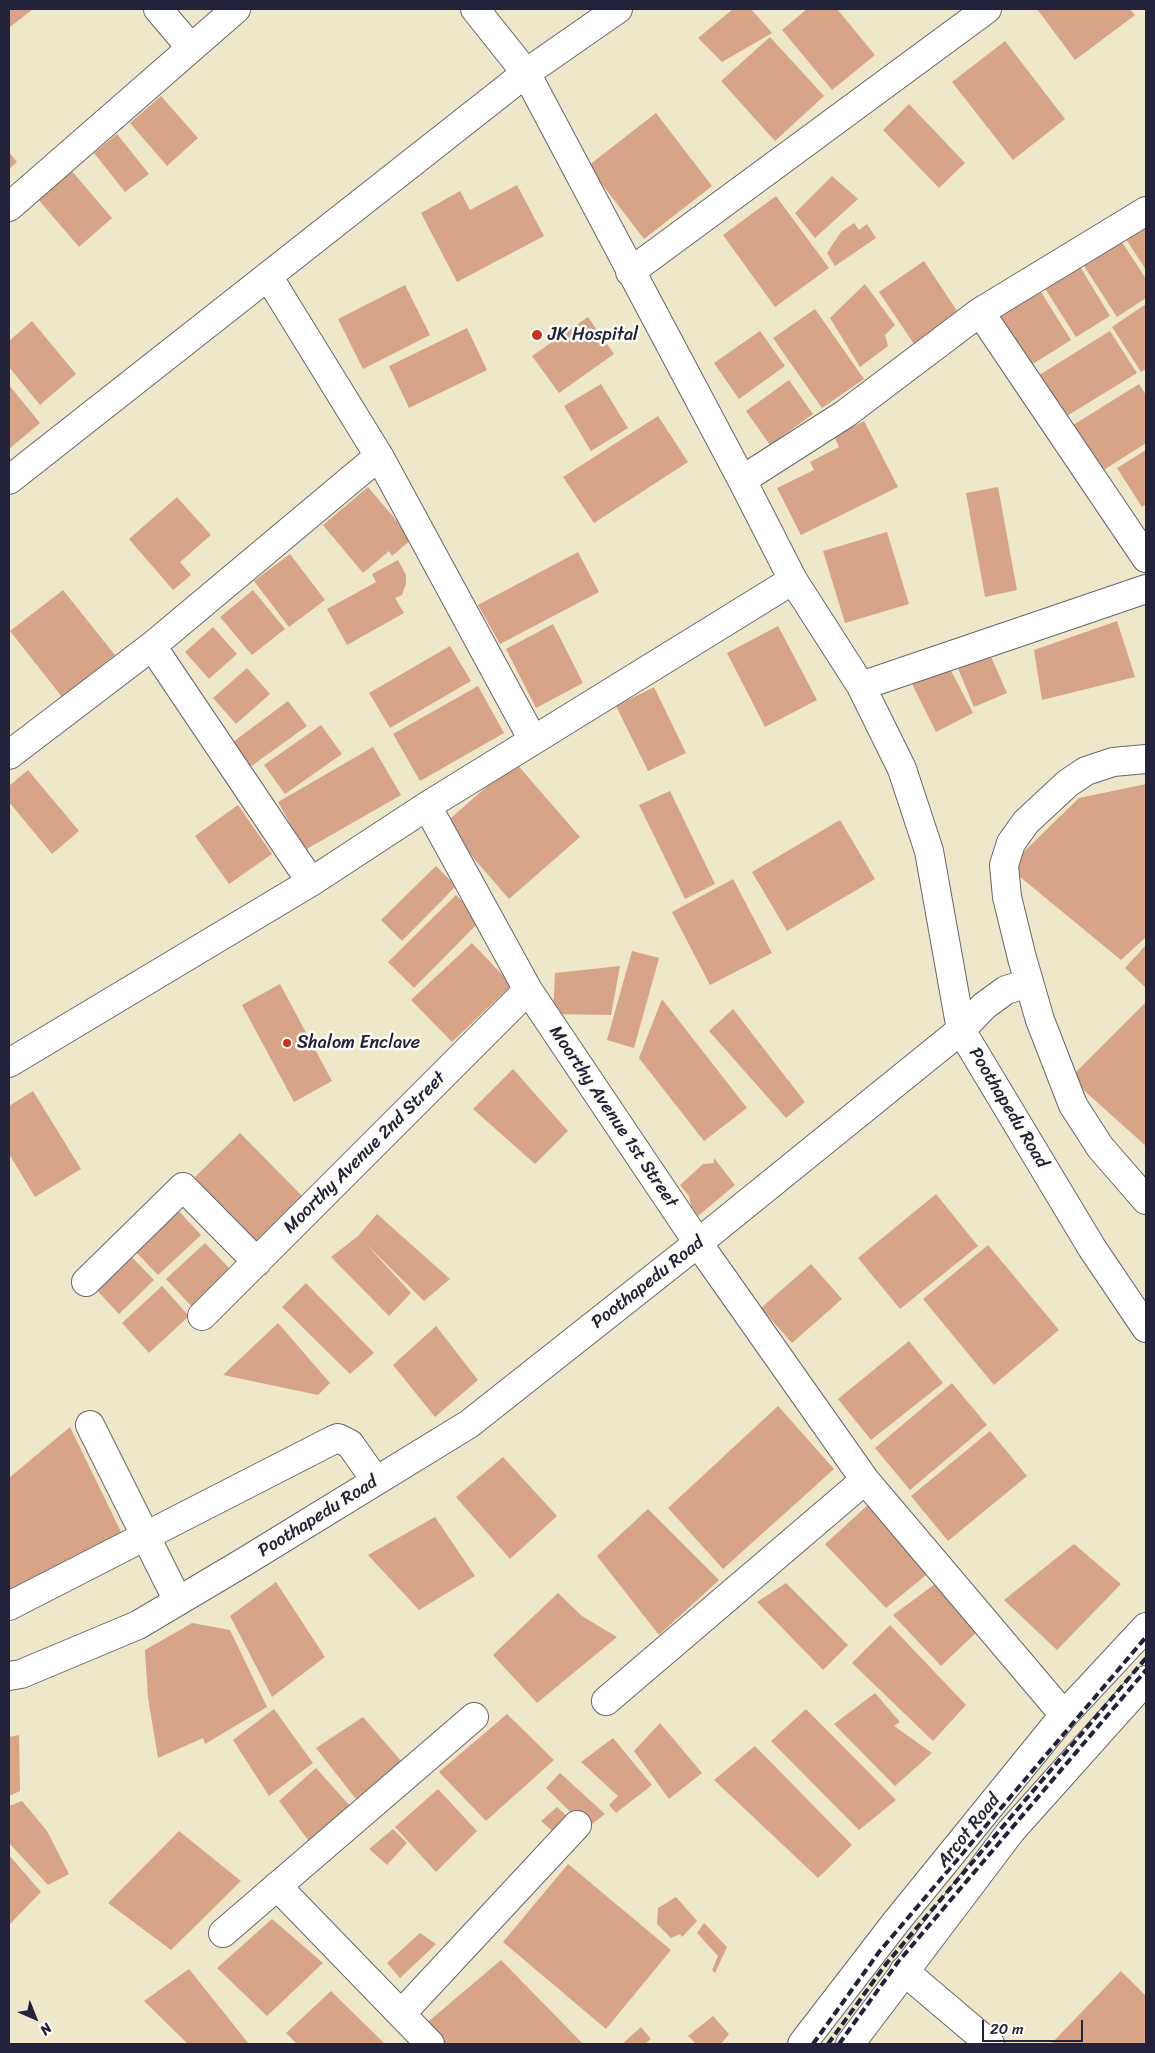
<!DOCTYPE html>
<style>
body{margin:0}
#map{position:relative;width:1155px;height:2053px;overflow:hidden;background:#eee7ca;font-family:Sriracha,sans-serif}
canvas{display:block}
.frame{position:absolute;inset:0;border:10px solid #22223b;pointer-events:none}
.north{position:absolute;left:10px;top:1993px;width:50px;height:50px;-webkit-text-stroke:4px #fdfcf7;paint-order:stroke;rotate:136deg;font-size:14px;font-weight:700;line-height:20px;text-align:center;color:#22223b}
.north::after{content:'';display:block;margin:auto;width:18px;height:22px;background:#22223b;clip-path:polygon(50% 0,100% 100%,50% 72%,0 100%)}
.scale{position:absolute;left:982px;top:2020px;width:101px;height:22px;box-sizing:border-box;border:2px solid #22223b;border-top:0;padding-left:6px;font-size:15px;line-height:18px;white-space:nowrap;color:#22223b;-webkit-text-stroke:4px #fdfcf7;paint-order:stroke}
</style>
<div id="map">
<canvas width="1155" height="2053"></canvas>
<div class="frame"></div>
<div class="north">N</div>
<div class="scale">20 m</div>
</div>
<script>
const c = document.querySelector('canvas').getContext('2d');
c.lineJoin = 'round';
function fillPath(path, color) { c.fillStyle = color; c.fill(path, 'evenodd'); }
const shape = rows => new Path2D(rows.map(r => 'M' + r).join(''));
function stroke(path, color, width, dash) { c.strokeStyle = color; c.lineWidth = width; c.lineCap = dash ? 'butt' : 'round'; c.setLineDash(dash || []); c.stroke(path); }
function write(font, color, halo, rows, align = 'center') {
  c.font = font + ' Sriracha,sans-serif'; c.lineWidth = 5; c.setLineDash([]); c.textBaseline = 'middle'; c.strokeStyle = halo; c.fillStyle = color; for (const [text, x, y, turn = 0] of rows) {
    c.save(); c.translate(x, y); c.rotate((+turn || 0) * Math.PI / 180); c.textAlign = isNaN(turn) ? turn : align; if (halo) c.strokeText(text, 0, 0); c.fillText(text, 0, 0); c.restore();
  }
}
const building = shape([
 [9,9,33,9,10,27],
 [733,9,751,9,772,33,722,62,698,38],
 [807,9,837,9,875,55,832,90,782,30],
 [1037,9,1130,9,1135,15,1075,60],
 [770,37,824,96,775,141,721,81],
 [1005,41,1065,119,1013,160,952,82],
 [161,96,198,138,167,166,130,123],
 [909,104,965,163,939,188,883,130],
 [656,113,712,186,644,239,588,166],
 [117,134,149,174,125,192,94,153],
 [9,152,17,162,9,169],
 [70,169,112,218,79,247,37,198],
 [832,176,858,199,815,238,795,213],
 [517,185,544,236,457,282,421,213,460,191,470,210],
 [776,196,829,268,775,307,723,235],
 [854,223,859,230,867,224,876,238,835,266,827,253,841,232],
 [1146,226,1146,270,1126,239],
 [1122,242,1146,279,1146,298,1117,317,1084,266],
 [924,261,963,320,918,350,879,292],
 [1079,265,1110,316,1076,337,1044,287],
 [865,284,895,325,885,335,888,346,860,367,830,318],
 [1036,284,1071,340,1028,367,993,311],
 [405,285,430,335,363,369,338,319],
 [1146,304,1146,369,1141,372,1112,327],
 [815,309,864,379,822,408,773,338],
 [588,317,614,354,559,393,532,356],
 [32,321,76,374,40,405,9,367,9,341],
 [467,328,487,370,409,408,389,366],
 [760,331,785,366,739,399,714,363],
 [1110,331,1137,373,1062,419,1036,377],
 [789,380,813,414,770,445,746,411],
 [601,384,628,428,591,451,564,406],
 [1139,384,1146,395,1146,443,1099,473,1070,427],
 [9,385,40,423,9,449],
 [658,416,688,462,594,523,563,477],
 [864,421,898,487,801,535,777,488,814,470,810,462,839,447,834,436],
 [1146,450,1146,504,1142,507,1117,468],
 [368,487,412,539,392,556,389,551,363,573,323,525],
 [998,487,1017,590,985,597,966,493],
 [177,497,211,535,180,562,191,575,173,590,129,539],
 [887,532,909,604,845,623,823,551],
 [578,552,599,592,500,644,478,605],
 [290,554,325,600,289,627,254,581],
 [398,560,406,575,406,584,402,595,395,598,404,613,347,645,327,609,376,582,372,574],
 [63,590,115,655,62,697,10,631],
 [253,590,285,629,252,655,220,617],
 [1117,621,1135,677,1042,700,1034,650],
 [553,624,583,683,536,708,506,649],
 [778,626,817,700,765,727,727,653],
 [213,627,237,654,209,679,185,652],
 [450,646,471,681,390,728,369,693],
 [989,652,1007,693,974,707,957,666],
 [947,663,973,713,936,732,911,682],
 [247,668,270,694,236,724,213,698],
 [478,686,504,733,420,781,393,734],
 [654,687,686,753,648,771,616,706],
 [288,701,307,726,250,767,233,742],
 [321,725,342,754,285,794,264,765],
 [373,747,401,795,305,850,278,802],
 [515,762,580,837,509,899,444,824],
 [28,770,79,831,52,854,9,802,9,786],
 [1146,784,1146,937,1121,960,1008,867,1079,798],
 [670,791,715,884,685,899,639,805],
 [238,805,272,854,229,884,195,836],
 [840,820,875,879,787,931,752,872],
 [436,866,456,886,402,941,381,920],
 [733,879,772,953,710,985,672,912],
 [456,895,481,920,414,988,388,962],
 [472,943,512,985,452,1042,411,1000],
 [1146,945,1146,988,1125,968],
 [632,951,659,958,634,1048,607,1040],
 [620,966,611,1015,553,1014,555,973],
 [280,984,332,1081,294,1102,242,1005],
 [662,999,747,1108,704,1141,639,1058],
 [1146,1002,1146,1146,1070,1078],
 [733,1009,805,1102,786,1118,709,1031],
 [513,1069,568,1131,535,1164,473,1109],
 [33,1091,81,1169,35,1197,9,1154,9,1106],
 [240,1133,303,1197,253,1246,190,1182],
 [714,1158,735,1185,698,1216,691,1206,689,1196,680,1185,703,1164,714,1163],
 [936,1194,978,1246,900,1309,858,1258],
 [174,1206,201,1235,158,1275,131,1247],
 [377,1214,450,1279,424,1301,366,1244,411,1293,389,1316,331,1257,358,1236],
 [205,1243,233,1272,194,1309,166,1279],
 [988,1245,1059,1330,994,1385,923,1299],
 [126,1251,154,1280,119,1314,92,1285],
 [811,1264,842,1299,792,1343,761,1308],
 [306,1283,374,1353,350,1374,282,1307],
 [162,1286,189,1316,149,1353,122,1323],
 [278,1323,330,1383,318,1395,223,1375],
 [436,1326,478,1380,435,1417,393,1365],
 [909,1341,943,1383,871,1440,838,1399],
 [952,1383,987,1425,910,1490,875,1448],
 [778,1406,834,1469,723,1569,668,1508],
 [70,1427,126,1542,9,1603,9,1478],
 [990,1431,1027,1476,948,1541,911,1496],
 [503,1457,557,1516,510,1559,456,1497],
 [868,1505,932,1570,886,1608,825,1544],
 [648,1509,719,1580,659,1635,597,1556],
 [435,1517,475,1576,419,1610,368,1555],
 [1074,1544,1121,1584,1057,1650,1004,1600],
 [939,1581,982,1627,941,1666,893,1615],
 [276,1582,325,1657,272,1697,230,1616],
 [786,1583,848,1645,823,1670,757,1602],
 [558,1593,582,1616,617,1637,537,1703,493,1655],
 [192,1623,230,1630,267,1707,205,1744,203,1738,158,1758,148,1698,145,1650],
 [890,1625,966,1705,933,1741,852,1663],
 [875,1693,900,1722,894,1726,932,1753,895,1786,834,1724],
 [274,1709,313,1763,269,1796,233,1740],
 [806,1709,896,1800,859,1830,771,1741],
 [507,1714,554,1760,486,1821,439,1772],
 [363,1717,408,1769,363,1808,316,1748],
 [660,1723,702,1773,669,1799,634,1751],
 [19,1735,20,1791,9,1796,9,1737],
 [613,1738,652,1785,616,1813,609,1805,618,1796,581,1762],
 [755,1746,852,1845,818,1878,714,1780],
 [316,1768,359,1816,314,1848,279,1801],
 [560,1773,605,1814,587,1828,546,1788],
 [438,1789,477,1831,436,1872,395,1827],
 [22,1801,47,1831,69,1874,48,1885,9,1843,9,1806],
 [557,1807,572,1821,558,1836,541,1821],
 [393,1829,407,1843,387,1865,369,1849],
 [179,1831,241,1881,171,1950,108,1903],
 [9,1855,41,1892,9,1925],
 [568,1864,671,1950,606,2029,503,1942],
 [676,1897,697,1921,682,1937,680,1934,671,1938,657,1924,658,1908],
 [272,1919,323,1963,267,2016,217,1968],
 [704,1923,727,1947,715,1973,712,1970,718,1956,697,1933],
 [420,1933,436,1944,400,1978,387,1963],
 [501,1960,583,2044,440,2044,423,2026],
 [189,1969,249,2044,188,2044,144,2001],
 [1121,1971,1146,1996,1146,2044,1051,2044],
 [331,1991,385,2044,297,2044,286,2033],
 [713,2016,729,2034,721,2044,696,2044,688,2036],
 [641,2027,651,2039,645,2044,622,2044]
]);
const minor = shape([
 [158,9,191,48],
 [475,9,526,73,742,480,793,580,861,686,902,769,929,851,961,1030,1092,1248,1146,1328],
 [9,207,236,9],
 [630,272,987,9],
 [268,276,379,456,533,740],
 [980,312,1146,558],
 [9,480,526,73,618,9],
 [742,480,845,414,980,312,1146,211],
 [152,646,311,882],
 [861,686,1146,589],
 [9,755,152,646,379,456],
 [1146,759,1113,762,1086,771,1068,783,1026,822,1011,843,1004,865,1007,897,1022,958,1040,1020,1073,1105,1100,1147,1146,1200],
 [427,806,528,990,698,1243,865,1480,1064,1715],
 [9,1063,311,882,427,806,793,580],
 [86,1282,183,1187,257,1262],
 [202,1316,528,990],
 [90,1425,178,1601],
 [9,1606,333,1440,338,1438,350,1444,376,1481],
 [9,1676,21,1674,138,1625,244,1562,469,1424,698,1243,961,1030,984,1006,1006,990,1029,983],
 [606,1701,865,1480],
 [277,1886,430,2044],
 [223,1933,474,1717],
 [904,1971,990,2044],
 [401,2014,577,1825]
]);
const major = shape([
 [802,2044,896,1922,1064,1715,1146,1627],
 [850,2044,1011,1831,1146,1680]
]);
const rail = shape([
 [813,2044,879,1952,1146,1637],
 [828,2044,886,1964,1146,1658],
 [839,2044,898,1962,1146,1670]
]);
const markers = [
 [537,335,6,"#c8321e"],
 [287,1043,5,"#c8321e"]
];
const poiNames = [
 ["JK Hospital",548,335],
 ["Shalom Enclave",297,1043]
];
const streetNames = [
 ["Poothapedu Road",1008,1108,59],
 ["Moorthy Avenue 1st Street",613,1117,56],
 ["Moorthy Avenue 2nd Street",365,1153,-45],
 ["Poothapedu Road",648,1283,-38],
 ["Poothapedu Road",318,1517,-32],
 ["Arcot Road",969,1831,-51]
];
fillPath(building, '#d8a488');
stroke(minor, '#69676d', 30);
stroke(major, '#69676d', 30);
stroke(minor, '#fff', 28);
stroke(major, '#fff', 28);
stroke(rail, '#22223b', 4, [8, 4]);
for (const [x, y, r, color] of markers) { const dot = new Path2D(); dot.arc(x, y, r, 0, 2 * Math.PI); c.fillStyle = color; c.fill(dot); stroke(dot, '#fdfcf7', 2); }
write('18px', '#22223b', '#fdfcf7', poiNames, 'left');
write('18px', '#22223b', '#fdfcf7', streetNames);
</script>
